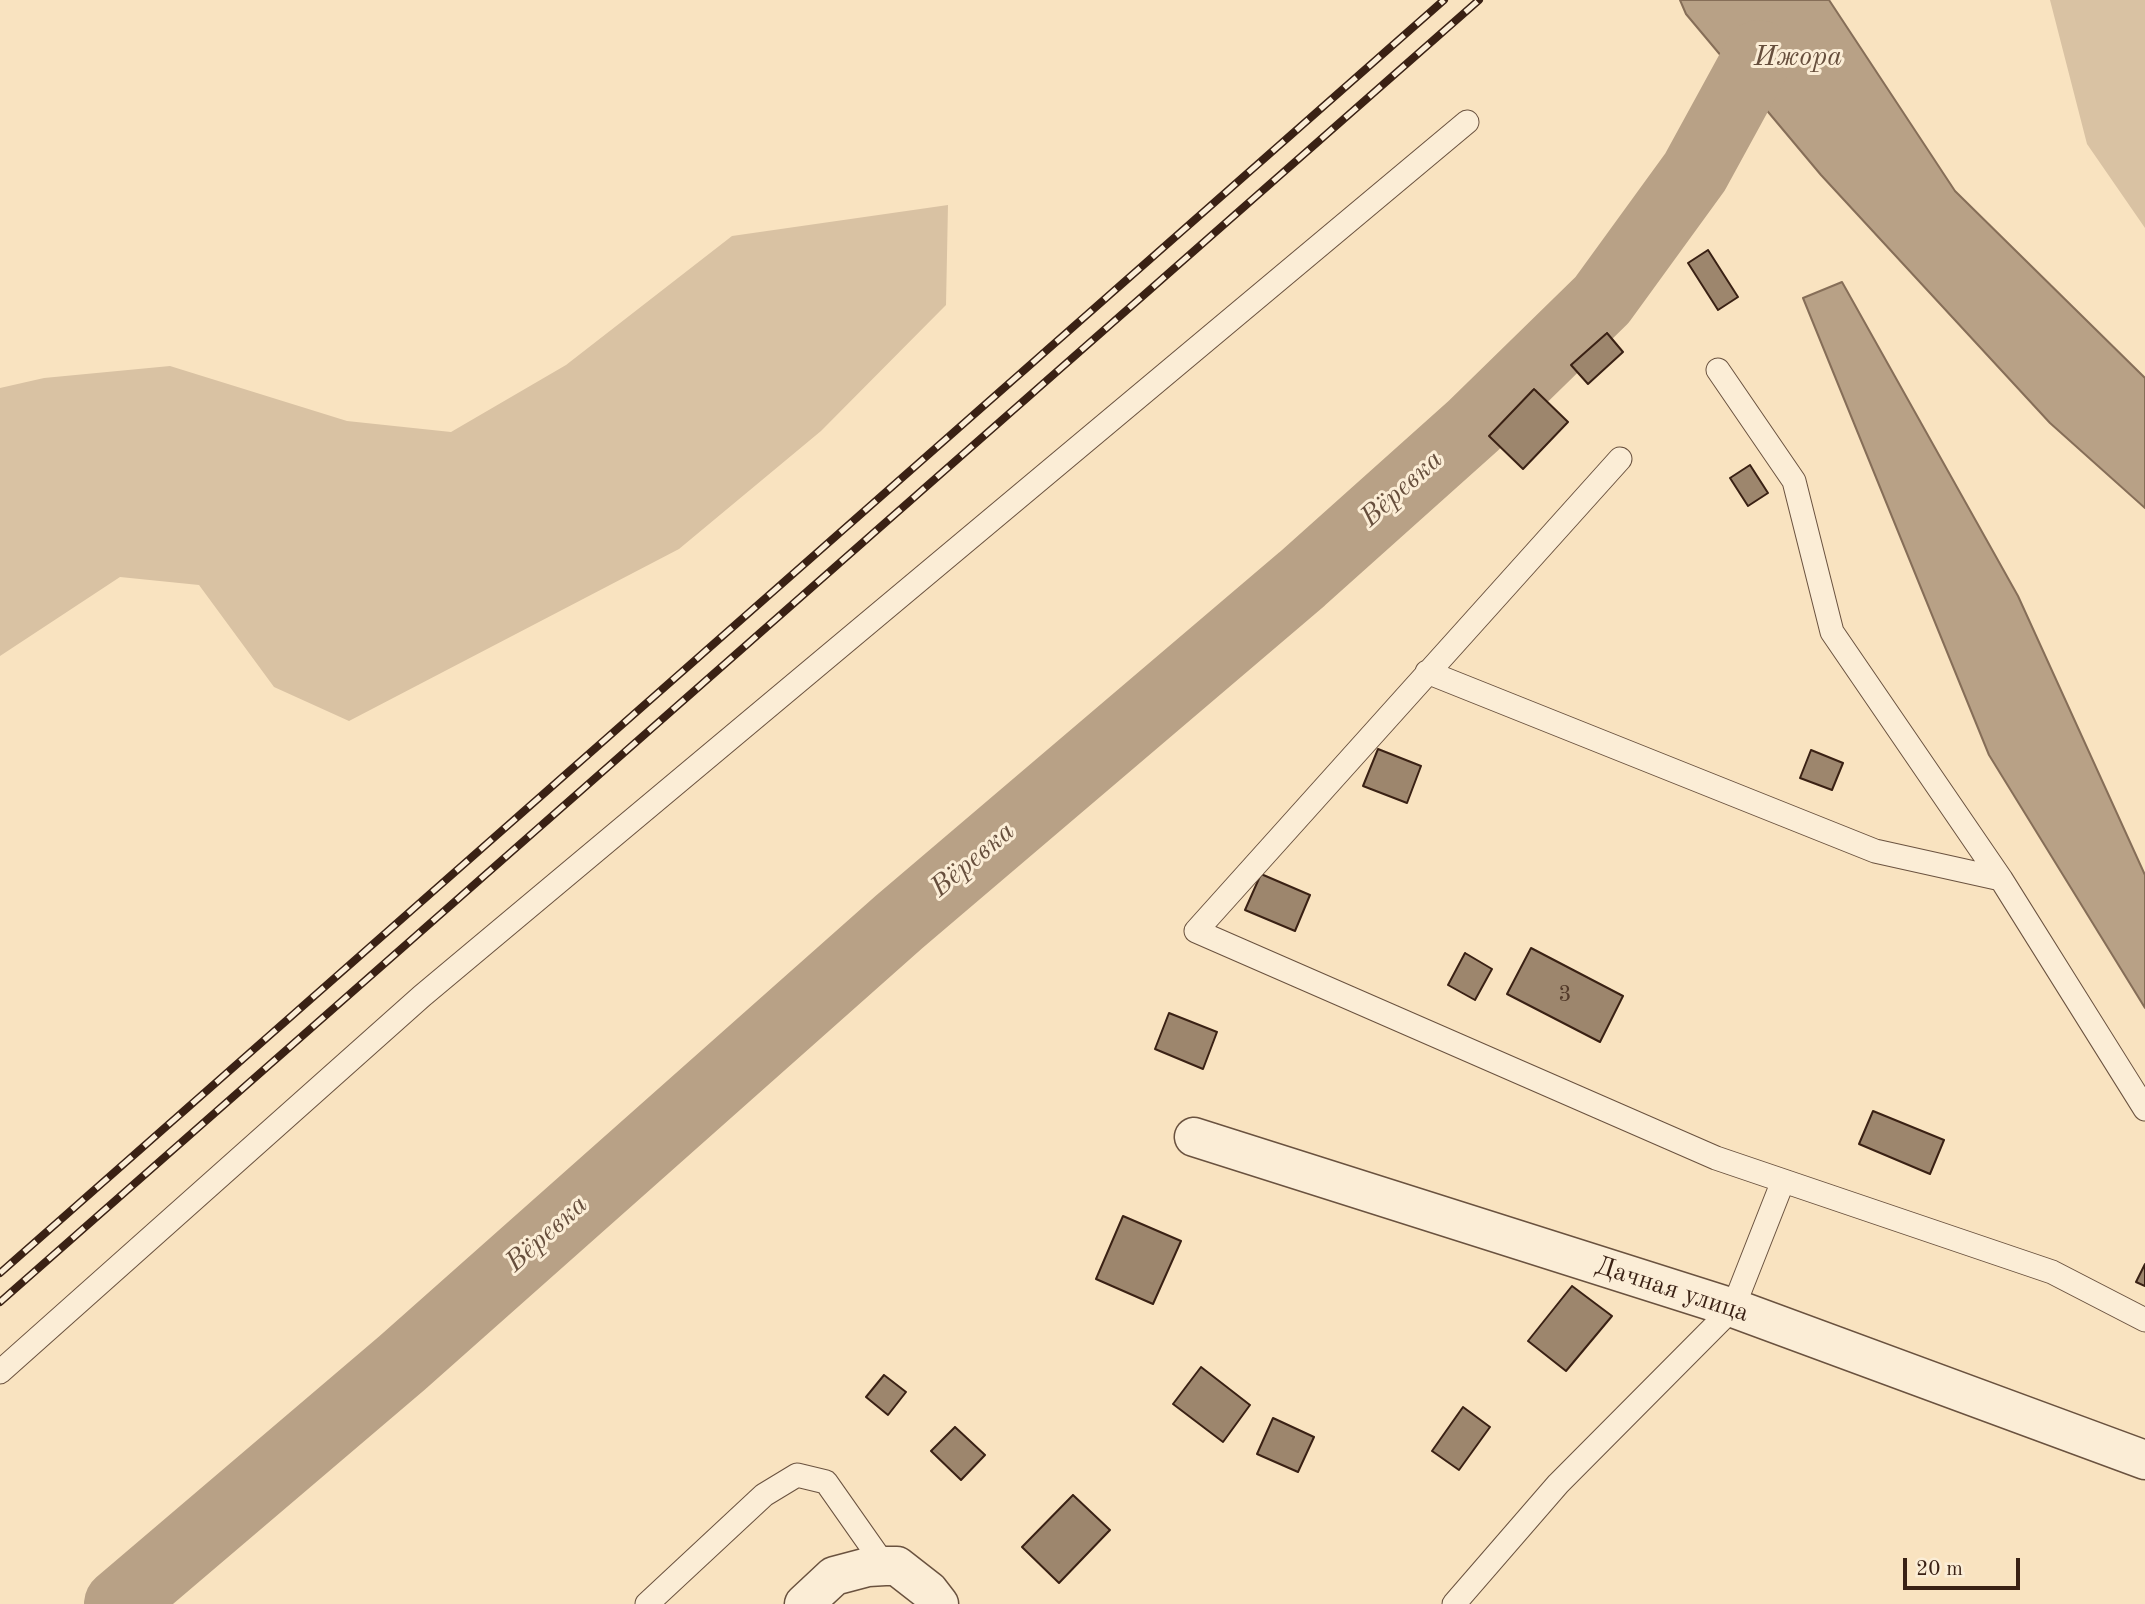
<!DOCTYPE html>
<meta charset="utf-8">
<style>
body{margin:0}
#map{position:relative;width:2145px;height:1604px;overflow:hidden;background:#f9e3c0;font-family:"Old Standard TT",serif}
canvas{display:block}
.scale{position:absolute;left:1903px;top:1558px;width:117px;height:32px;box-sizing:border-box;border:4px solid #3a2114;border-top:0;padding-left:9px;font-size:21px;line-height:24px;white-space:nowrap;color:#3a2114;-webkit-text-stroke:5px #fbedd6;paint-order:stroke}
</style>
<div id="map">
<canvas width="2145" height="1604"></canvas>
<div class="scale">20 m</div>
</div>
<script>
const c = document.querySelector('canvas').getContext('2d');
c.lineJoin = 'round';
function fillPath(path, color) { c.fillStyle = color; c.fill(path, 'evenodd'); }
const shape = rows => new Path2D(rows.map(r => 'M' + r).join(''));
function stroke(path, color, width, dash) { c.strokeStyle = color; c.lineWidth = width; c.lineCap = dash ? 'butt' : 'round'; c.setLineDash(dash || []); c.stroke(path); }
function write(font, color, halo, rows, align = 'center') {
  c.font = font + ' "Old Standard TT",serif'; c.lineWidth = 6; c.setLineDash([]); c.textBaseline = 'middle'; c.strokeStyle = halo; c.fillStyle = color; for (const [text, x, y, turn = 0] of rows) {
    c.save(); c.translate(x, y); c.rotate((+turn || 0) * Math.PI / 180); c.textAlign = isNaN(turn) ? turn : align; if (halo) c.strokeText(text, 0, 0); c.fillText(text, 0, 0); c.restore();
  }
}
const green = shape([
 [2050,0,2145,0,2145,228,2087,144],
 [948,205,946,305,821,431,679,549,349,721,274,687,199,585,120,577,0,656,0,388,44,378,170,366,347,421,451,432,566,365,732,236]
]);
const water = shape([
 [1680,0,1829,0,1955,191,2145,378,2145,508,2050,423,1821,175,1686,14,1680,0],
 [1842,282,2018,596,2145,875,2145,1008,1989,755,1803,298,1842,282]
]);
const river = shape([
 [119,1604,402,1363,899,922,1302,579,1473,426,1602,300,1695,172,1759,55]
]);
const building = shape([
 [1708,250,1738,297,1718,310,1688,263,1708,250],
 [1607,333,1623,352,1588,384,1571,365,1607,333],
 [1534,389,1568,422,1523,469,1489,436,1534,389],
 [1750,465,1768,493,1748,506,1730,478,1750,465],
 [1378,749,1421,766,1407,803,1363,786,1378,749],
 [1811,750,1843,763,1832,790,1800,778,1811,750],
 [1261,874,1310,895,1295,931,1245,910,1261,874],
 [1531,948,1623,996,1600,1042,1507,994,1531,948],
 [1465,953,1492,969,1475,1000,1448,985,1465,953],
 [1169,1013,1217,1032,1203,1069,1155,1049,1169,1013],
 [1873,1111,1944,1140,1930,1174,1859,1144,1873,1111],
 [1123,1216,1181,1241,1153,1304,1096,1279,1123,1216],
 [2145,1264,2145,1286,2136,1282,2145,1264],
 [1572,1286,1612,1316,1566,1371,1528,1341,1572,1286],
 [1201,1367,1250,1405,1223,1442,1173,1404,1201,1367],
 [884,1375,906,1392,888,1415,866,1397,884,1375],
 [1463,1407,1490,1427,1459,1470,1432,1451,1463,1407],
 [1273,1418,1314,1437,1298,1472,1257,1454,1273,1418],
 [955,1427,985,1455,961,1480,931,1451,955,1427],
 [1073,1495,1110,1530,1059,1583,1022,1547,1073,1495]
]);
const service = shape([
 [1718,370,1794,481,1832,632,2001,879,2145,1109],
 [1620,459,1196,931,1716,1158,2052,1272,2145,1320],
 [1427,672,1875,851,2001,879],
 [0,1372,422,996,1467,122],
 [647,1604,764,1495,797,1475,826,1482,885,1566],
 [1454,1604,1558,1484,1733,1308,1783,1181]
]);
const minor = shape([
 [1194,1137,1733,1308,2145,1460],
 [804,1604,834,1576,868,1567,885,1566,897,1566,929,1591,939,1604]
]);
const rail = shape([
 [0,1273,1444,0],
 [0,1302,1479,0]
]);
const numberNames = [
 ["3",1565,995]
];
const streetNames = [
 ["Дачная улица",1672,1290,18]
];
const waterNames = [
 ["Ижора",1798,58],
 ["Вёревка",1402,489,-42],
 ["Вёревка",973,860,-40],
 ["Вёревка",547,1234,-42]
];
fillPath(green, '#d9c2a3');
fillPath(water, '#b8a186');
stroke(water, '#866e58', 2);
stroke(river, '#b8a186', 70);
fillPath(building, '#9d866d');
stroke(building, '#3a2114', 2);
stroke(service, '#6a523f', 25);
stroke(minor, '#6a523f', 41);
stroke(service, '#fbedd6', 23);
stroke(minor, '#fbedd6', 38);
stroke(rail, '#3a2114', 8);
stroke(rail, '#fbedd6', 5, [16]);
write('23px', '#533a2a', null, numberNames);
write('26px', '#3a2114', '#fbedd6', streetNames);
write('italic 28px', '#664e3c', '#fbedd6', waterNames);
</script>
